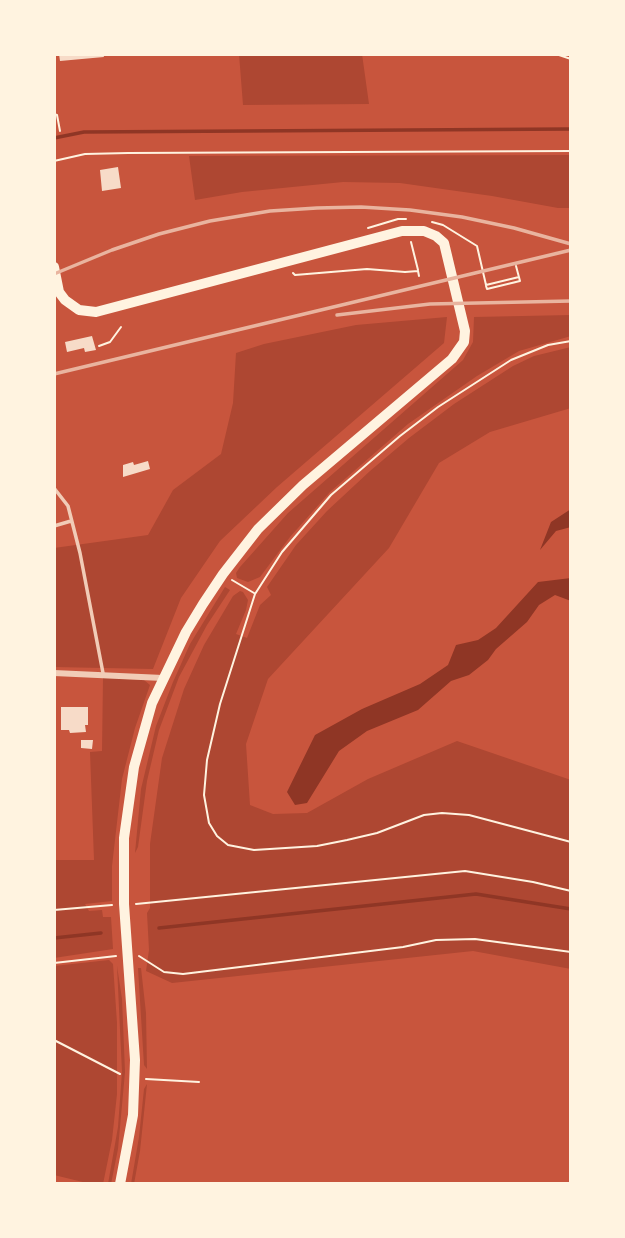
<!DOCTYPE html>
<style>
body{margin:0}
#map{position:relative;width:625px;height:1238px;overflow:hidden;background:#c8553d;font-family:"Roboto Serif",serif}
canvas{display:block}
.frame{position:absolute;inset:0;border:56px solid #fff3e0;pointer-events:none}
</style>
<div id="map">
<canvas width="625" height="1238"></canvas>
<div class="frame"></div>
</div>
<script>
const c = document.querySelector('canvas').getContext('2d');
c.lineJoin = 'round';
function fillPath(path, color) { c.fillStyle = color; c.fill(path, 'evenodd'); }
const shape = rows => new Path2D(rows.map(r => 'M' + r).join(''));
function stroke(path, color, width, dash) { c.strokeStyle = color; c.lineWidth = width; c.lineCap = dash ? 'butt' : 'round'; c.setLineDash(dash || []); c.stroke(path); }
const green = shape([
 [239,54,362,54,369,104,243,105],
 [571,155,571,208,558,208,492,196,400,183,343,182,242,192,195,200,189,156],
 [571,315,571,336,519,351,477,376,408,424,330,492,290,537,260,577,248,582,237,578,236,573,240,567,288,513,463,360,473,342,474,317],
 [447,317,444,343,277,487,220,541,181,598,153,669,54,667,54,548,148,535,173,490,221,454,233,403,236,353,264,344,356,325],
 [571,347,571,408,490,432,439,463,389,548,268,679,246,744,250,805,273,814,307,813,368,779,457,741,571,780,571,969,473,951,172,983,146,971,149,950,147,913,150,908,150,844,162,758,184,689,204,645,233,596,240,591,243,592,248,600,246,610,236,634,247,638,260,605,271,595,267,587,296,545,327,511,370,471,409,438,454,404,513,366,534,356],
 [225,587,230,590,207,625,179,677,159,730,147,781,138,847,135,853,141,789,156,726,173,682,190,644],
 [103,678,144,680,150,685,135,728,122,779,112,866,112,901,85,904,89,911,102,910,103,917,111,917,113,949,54,958,54,860,94,860,90,752,102,751],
 [109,960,113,964,117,1023,117,1094,112,1140,103,1184,91,1184,54,1175,54,966],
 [117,966,122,999,125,1072,118,1149,111,1184,108,1184,118,1127,122,1072],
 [138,968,141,968,146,1013,147,1069,144,1065],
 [147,1084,140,1151,134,1184,131,1184,139,1137,144,1089]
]);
const water = shape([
 [571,509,571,527,556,531,540,550,551,522],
 [571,578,571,601,555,595,539,605,527,622,496,649,488,660,469,675,451,681,418,710,367,731,339,751,307,803,295,805,287,792,315,735,362,709,420,684,448,665,456,645,478,640,496,628,538,582]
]);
const stream = shape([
 [54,138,84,132,571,129],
 [159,928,476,894,571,909],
 [54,938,101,933]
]);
const building = shape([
 [59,54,103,54,104,57,60,61],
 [118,167,121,188,102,191,100,170],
 [92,336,96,350,85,352,84,348,67,352,65,342],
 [148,461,150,469,123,477,123,465,133,462,134,465],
 [61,707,88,707,88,725,85,725,86,732,70,733,69,730,61,730],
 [81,740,93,740,92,749,81,748]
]);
const path = shape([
 [556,54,571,59],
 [54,114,57,115,60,131],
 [54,161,85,154,128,153,571,151],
 [432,222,443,225,477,246,486,285,519,277],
 [368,228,398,219,406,219],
 [411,242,418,270],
 [293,273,295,275,367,269,405,272,418,271,419,276],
 [486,286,487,289,520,281,516,266],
 [571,341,548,345,511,360,438,407,400,436,331,495,282,552,255,594,220,704,207,760,204,795,209,823,217,836,228,845,254,850,317,846,347,840,377,833,424,815,442,813,469,815,571,842],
 [99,346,110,342,121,327],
 [232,580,254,593],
 [136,904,465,871,533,882,571,891],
 [54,910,112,905],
 [139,956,164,972,183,974,403,947,436,940,475,939,571,952],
 [54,963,116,956],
 [54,1040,120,1074],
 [146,1079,199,1082]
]);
const service = shape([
 [54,488,68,506,80,553,103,673],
 [54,526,71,521]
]);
const minor = shape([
 [54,673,163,678]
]);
const secondary = shape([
 [54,267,59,292,65,300,79,310,96,312,402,231,424,231,436,236,444,243,465,331,464,342,452,359,303,485,258,529,223,574,203,604,186,632,152,703,134,767,124,838,124,904,135,1060,133,1115,120,1184]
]);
const rail = shape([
 [54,274,112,250,159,234,210,221,270,211,317,208,361,207,410,210,462,217,514,228,571,244],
 [337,315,430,304,571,301],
 [54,374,571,250]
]);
fillPath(green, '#ae4732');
fillPath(water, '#8f3625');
stroke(stream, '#8f3625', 3.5);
fillPath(building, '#f7dbc8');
stroke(path, '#fff3e0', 2);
stroke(service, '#f1ccb7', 3.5);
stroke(minor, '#f1ccb7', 6);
stroke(secondary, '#fff3e0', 10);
stroke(rail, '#e9b49f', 3.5);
</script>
